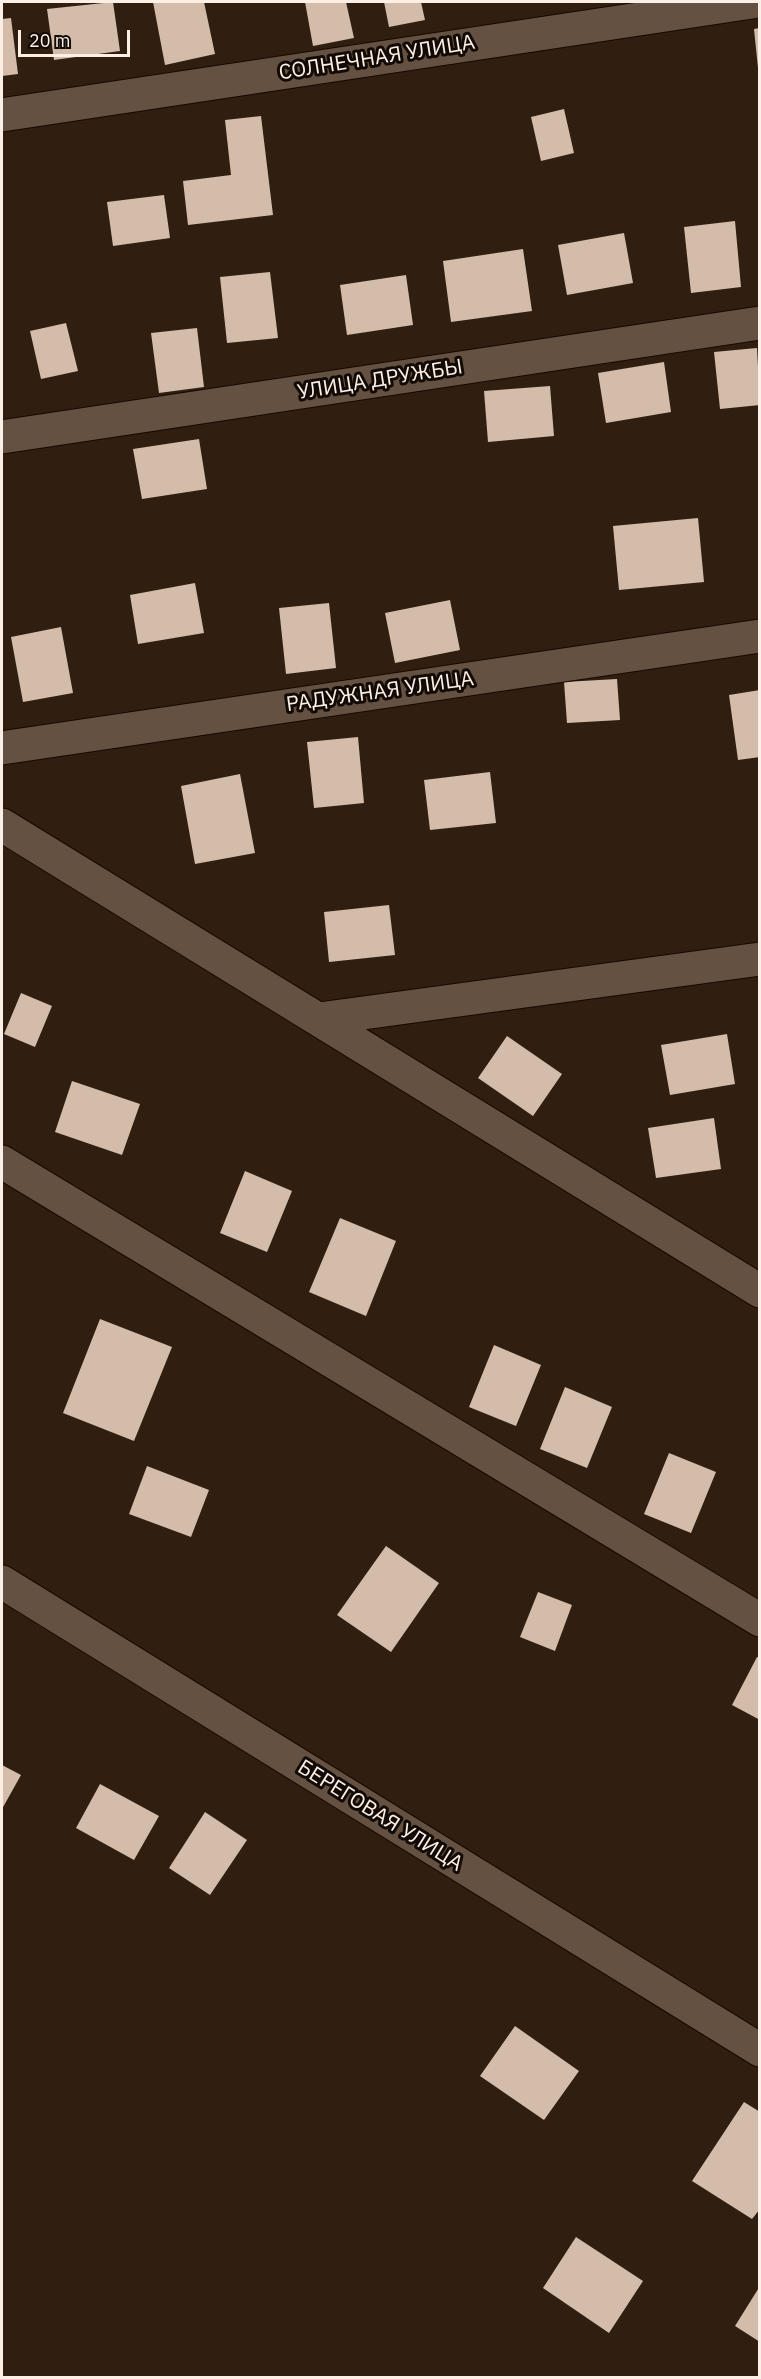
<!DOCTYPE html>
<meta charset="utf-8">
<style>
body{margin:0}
#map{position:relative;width:761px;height:2379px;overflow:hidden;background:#301f10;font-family:"IBM Plex Sans",sans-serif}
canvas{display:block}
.frame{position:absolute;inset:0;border:3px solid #fcefe6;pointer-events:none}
.scale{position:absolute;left:18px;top:30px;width:112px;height:27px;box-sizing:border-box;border:3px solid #fcefe6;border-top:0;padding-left:8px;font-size:18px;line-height:21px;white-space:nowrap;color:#fcefe6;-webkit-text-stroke:4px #120b05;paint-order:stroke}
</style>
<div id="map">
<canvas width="761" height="2379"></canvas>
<div class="frame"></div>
<div class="scale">20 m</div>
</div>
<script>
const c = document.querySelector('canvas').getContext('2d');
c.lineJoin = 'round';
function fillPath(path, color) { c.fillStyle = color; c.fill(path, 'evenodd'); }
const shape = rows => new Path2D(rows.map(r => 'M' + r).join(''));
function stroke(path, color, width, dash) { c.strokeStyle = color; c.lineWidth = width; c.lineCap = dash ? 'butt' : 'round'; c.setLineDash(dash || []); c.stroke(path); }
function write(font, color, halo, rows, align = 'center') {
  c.font = font + ' "IBM Plex Sans",sans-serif'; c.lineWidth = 6; c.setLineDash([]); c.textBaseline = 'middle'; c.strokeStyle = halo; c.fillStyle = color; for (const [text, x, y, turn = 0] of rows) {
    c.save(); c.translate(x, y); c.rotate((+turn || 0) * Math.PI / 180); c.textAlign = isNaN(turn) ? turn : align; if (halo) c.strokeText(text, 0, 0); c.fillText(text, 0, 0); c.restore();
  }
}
const building = shape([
 [113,2,120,51,54,60,47,9],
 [153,2,204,2,215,54,165,65],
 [305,2,346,2,354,38,313,46],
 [384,2,421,2,425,20,389,27],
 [11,18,18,74,2,76,2,19],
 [760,28,760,68,758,68,754,29],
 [564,109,574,153,541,161,531,117],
 [261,116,273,215,188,225,183,181,231,175,225,120],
 [164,195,170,238,113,246,107,202],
 [735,221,741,287,691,293,684,227],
 [624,233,633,283,567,295,558,245],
 [523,249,532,311,451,322,443,261],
 [270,272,278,338,227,343,220,277],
 [406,275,413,325,347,335,340,285],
 [66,323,78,371,41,379,30,331],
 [197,328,204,387,159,393,151,333],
 [757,348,760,405,720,409,714,352],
 [664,362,671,412,606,423,598,373],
 [550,386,554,436,488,442,484,391],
 [199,439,207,489,142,499,133,449],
 [698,518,704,582,619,590,613,526],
 [195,583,204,633,138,644,130,595],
 [450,600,460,650,395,663,385,613],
 [329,603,336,668,286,674,279,608],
 [61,627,73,693,23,702,11,637],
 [617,679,620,720,567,723,564,682],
 [760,690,760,757,738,760,729,695],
 [358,737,364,803,314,808,307,742],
 [490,772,496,823,430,830,424,780],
 [240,774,255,853,195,864,181,786],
 [389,905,395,955,329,962,324,912],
 [21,993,52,1006,35,1047,4,1034],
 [727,1034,735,1084,670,1095,661,1045],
 [507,1036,562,1074,533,1116,478,1078],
 [72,1081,140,1104,122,1155,55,1132],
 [714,1118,721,1169,656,1178,648,1128],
 [245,1171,292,1191,267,1252,220,1233],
 [340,1218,396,1241,366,1316,309,1292],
 [100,1319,172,1347,134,1441,63,1413],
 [494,1345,541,1365,516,1426,469,1407],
 [565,1387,612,1407,587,1468,540,1449],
 [669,1453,716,1472,691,1533,644,1514],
 [147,1466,209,1490,191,1537,129,1514],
 [386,1546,439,1583,391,1652,337,1615],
 [538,1592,572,1605,555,1651,520,1637],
 [757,1657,760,1658,760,1720,732,1705],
 [2,1765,21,1775,2,1809],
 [100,1784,159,1816,134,1860,76,1828],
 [205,1812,247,1840,210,1895,169,1868],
 [515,2026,579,2071,544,2120,480,2076],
 [744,2102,760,2112,760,2209,752,2219,692,2181],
 [576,2237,643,2281,609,2333,543,2288],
 [760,2286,760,2342,735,2326]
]);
const minor = shape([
 [2,115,752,2],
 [2,437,760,323],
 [2,748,760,636],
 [2,825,760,1291],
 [319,1019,760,959],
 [2,1162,760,1620],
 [2,1582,760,2050]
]);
const streetNames = [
 ["СОЛНЕЧНАЯ УЛИЦА",377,58,-9],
 ["УЛИЦА ДРУЖБЫ",380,380,-9],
 ["РАДУЖНАЯ УЛИЦА",380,692,-8],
 ["БЕРЕГОВАЯ УЛИЦА",380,1816,32]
];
fillPath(building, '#d4bcaa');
stroke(minor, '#170800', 35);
stroke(minor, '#655141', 33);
write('21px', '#fcefe6', '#120b05', streetNames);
</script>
